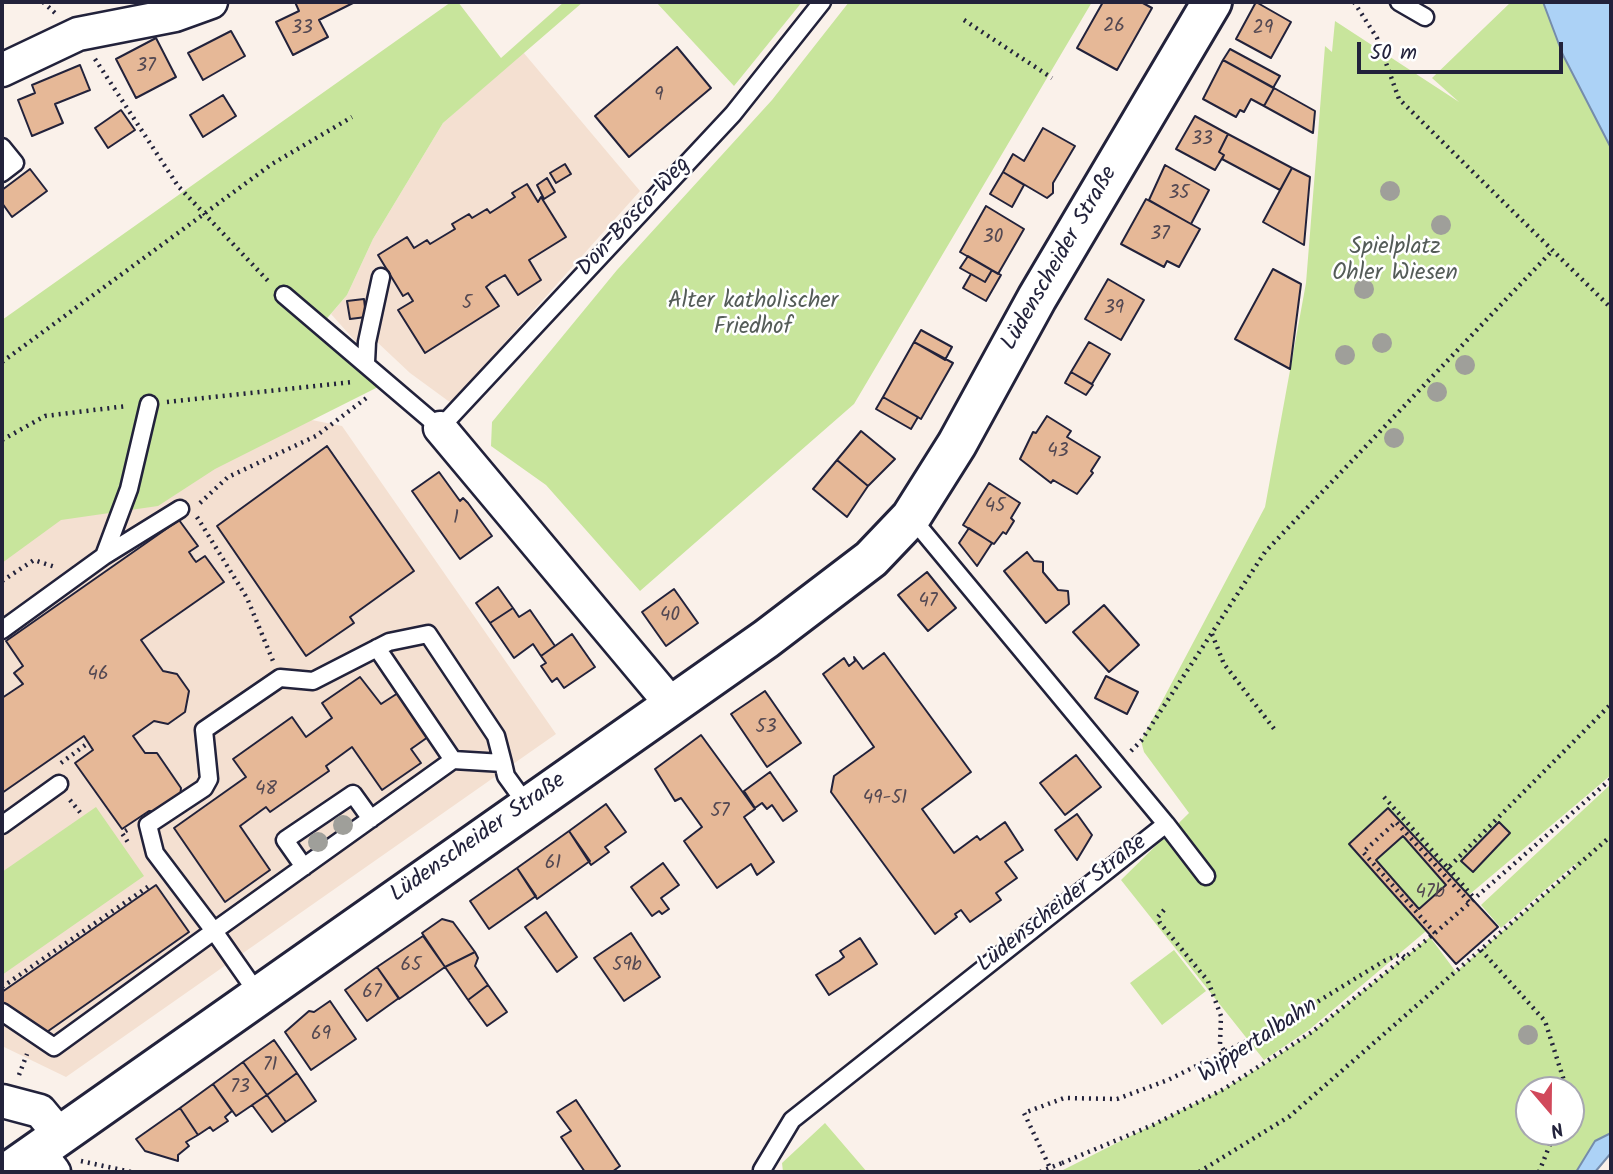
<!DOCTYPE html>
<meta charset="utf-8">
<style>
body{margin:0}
#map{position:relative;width:1613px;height:1174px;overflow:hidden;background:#faf1ea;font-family:Kalam,sans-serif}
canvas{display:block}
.frame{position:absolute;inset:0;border:4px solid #22223b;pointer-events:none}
.north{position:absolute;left:1515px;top:1076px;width:70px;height:70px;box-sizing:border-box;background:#fff;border:2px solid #a7a7b1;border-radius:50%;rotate:160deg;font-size:19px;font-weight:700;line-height:28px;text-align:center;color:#22223b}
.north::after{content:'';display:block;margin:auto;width:24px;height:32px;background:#d1495b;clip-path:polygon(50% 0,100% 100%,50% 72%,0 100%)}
.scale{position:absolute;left:1357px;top:42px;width:206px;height:32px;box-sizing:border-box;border:4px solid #22223b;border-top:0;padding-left:9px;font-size:21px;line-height:24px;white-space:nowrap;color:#22223b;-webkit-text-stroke:5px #fff;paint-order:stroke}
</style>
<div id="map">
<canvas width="1613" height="1174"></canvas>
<div class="frame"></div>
<div class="north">N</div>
<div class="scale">50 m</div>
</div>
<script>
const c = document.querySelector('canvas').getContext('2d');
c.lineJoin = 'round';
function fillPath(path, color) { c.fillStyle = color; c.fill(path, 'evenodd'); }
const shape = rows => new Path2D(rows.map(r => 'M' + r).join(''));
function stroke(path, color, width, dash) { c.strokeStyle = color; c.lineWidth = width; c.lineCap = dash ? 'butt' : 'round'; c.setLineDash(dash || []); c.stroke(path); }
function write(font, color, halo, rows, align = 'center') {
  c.font = font + ' Kalam,sans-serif'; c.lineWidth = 5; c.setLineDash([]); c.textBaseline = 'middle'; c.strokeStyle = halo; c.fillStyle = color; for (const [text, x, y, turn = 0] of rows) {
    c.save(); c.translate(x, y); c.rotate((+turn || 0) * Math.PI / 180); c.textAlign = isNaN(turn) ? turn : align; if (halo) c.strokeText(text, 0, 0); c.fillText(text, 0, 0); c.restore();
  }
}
const built = shape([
 [523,52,640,191,451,403,410,373,377,342,357,343,331,314,347,295,373,239,443,123],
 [271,412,342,426,556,734,66,1077,2,1046,2,538]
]);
const green = shape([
 [451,2,458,2,501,58,564,2,583,2,443,123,373,239,347,295,317,330,380,386,215,469,158,506,61,520,2,563,2,320],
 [656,2,802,2,734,86],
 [849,2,1092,2,854,404,640,591,546,485,491,446,492,422,617,270,772,100],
 [1511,2,1543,2,1563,55,1611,148,1611,775,1310,1029,1264,1060,1121,880,1189,813,1144,752,1141,741,1265,507,1306,283,1325,46,1332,52,1335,21,1459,102,1432,78],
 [1611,784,1611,1142,1595,1141,1576,1172,1063,1172,1063,1170,1224,1089,1267,1063,1312,1032,1430,937,1456,972,1576,867,1575,864,1501,928,1481,905],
 [1529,1090,1571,1090,1571,1132,1529,1132],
 [96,807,144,876,2,975,2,872],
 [1174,950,1206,991,1162,1025,1130,983],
 [825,1123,867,1172,783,1172,782,1163]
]);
const water = shape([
 [1543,2,1611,2,1611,148,1563,55,1543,2],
 [1611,1133,1611,1153,1595,1172,1576,1172,1595,1141,1611,1133]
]);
const building = shape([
 [295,2,355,2,319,20,328,37,293,55,276,22,299,11,295,2],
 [1103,2,1141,2,1152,8,1117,70,1077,48,1103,2],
 [1256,2,1291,22,1271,58,1236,39,1256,2],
 [231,31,245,56,203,80,188,53,231,31],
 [156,38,176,77,136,98,116,59,156,38],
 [677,47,711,88,629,157,595,116,677,47],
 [1230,49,1280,76,1273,88,1223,60,1230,49],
 [1223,60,1274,88,1264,106,1251,99,1244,112,1240,110,1236,117,1203,99,1223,60],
 [80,65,90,90,55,104,63,123,32,136,18,100,35,93,32,85,80,65],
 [1274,88,1315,111,1313,133,1264,106,1274,88],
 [223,95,236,116,203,137,190,115,223,95],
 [121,110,135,130,108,148,95,128,121,110],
 [1195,116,1228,134,1219,152,1224,155,1215,170,1176,149,1195,116],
 [1043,128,1075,146,1053,183,1053,193,1047,198,1003,172,1013,154,1024,161,1043,128],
 [1228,134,1292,168,1280,190,1222,159,1224,155,1219,152,1228,134],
 [565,164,571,174,556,183,550,173,565,164],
 [1165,165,1209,190,1191,224,1149,200,1165,165],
 [1292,168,1310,177,1304,245,1263,222,1292,168],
 [30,169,47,191,12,217,2,203,2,190,30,169],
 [1003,172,1024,185,1012,207,990,194,1003,172],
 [547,178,555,192,544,199,537,185,547,178],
 [527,184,538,202,541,197,566,237,529,260,541,280,518,295,505,275,491,283,486,287,499,306,425,353,398,310,413,301,408,293,403,296,378,255,407,237,414,248,427,240,430,244,455,229,452,224,469,214,472,218,487,209,490,213,515,197,512,193,527,184],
 [1146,199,1200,229,1179,267,1167,261,1164,267,1121,244,1146,199],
 [986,206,1024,229,998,274,960,252,986,206],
 [968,256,992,270,985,282,960,268,968,256],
 [1273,269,1301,284,1290,369,1235,339,1273,269],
 [992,270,1001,275,986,301,963,288,971,274,985,282,992,270],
 [1108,279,1144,300,1121,340,1085,319,1108,279],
 [364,299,366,317,350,319,347,301,364,299],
 [921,330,952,347,945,360,914,342,921,330],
 [914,342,953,363,921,419,883,397,914,342],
 [1089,342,1110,354,1092,384,1071,372,1089,342],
 [1071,372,1093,385,1086,395,1065,383,1071,372],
 [883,397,918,417,911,429,876,409,883,397],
 [1047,416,1071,431,1067,437,1100,457,1091,471,1093,473,1077,494,1053,480,1051,483,1020,459,1033,432,1036,433,1047,416],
 [861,431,895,459,868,486,837,460,861,431],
 [327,446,414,571,350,617,354,623,306,656,217,526,327,446],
 [837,460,868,486,847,517,813,489,837,460],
 [439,472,460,501,463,498,468,503,492,536,460,559,412,491,439,472],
 [989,483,1020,503,1011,518,1014,521,1006,534,1003,532,994,544,963,525,989,483],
 [179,520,198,546,189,552,193,558,196,562,205,556,224,582,141,640,163,671,177,674,189,691,185,712,168,724,154,721,133,736,145,753,157,753,181,788,180,797,158,812,149,811,122,829,75,763,93,750,84,736,2,793,2,698,23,684,14,673,23,666,6,641,179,520],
 [969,528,992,543,977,566,959,543,969,528],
 [1027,552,1034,561,1043,562,1043,572,1058,590,1068,591,1069,604,1046,623,1004,571,1027,552],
 [927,572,956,608,928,631,898,595,927,572],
 [498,587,513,608,490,623,476,603,498,587],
 [674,589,698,623,666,646,642,612,674,589],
 [1104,605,1139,645,1109,672,1073,632,1104,605],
 [513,608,519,617,530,610,555,646,541,656,533,644,514,658,490,623,513,608],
 [572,634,595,667,564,688,557,678,552,682,541,666,546,663,541,656,572,634],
 [884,653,971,772,922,809,954,853,977,836,980,840,1005,822,1023,850,1005,862,1017,878,996,893,1001,900,970,922,961,910,955,914,957,917,935,934,831,792,834,776,874,747,823,674,844,658,849,666,855,661,854,657,863,669,884,653],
 [1106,676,1138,692,1127,714,1095,698,1106,676],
 [360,677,381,704,398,693,428,737,411,749,421,763,382,790,352,747,326,766,329,771,270,812,266,807,240,826,270,870,225,902,174,828,246,777,233,759,292,717,306,737,332,718,322,703,360,677],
 [765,691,801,743,767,767,731,714,765,691],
 [701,735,755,809,744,817,774,862,757,875,751,864,717,888,684,841,702,827,681,798,675,801,655,769,701,735],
 [1076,755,1101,787,1065,815,1040,783,1076,755],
 [770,772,797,811,783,821,772,805,767,809,762,803,755,808,744,791,770,772],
 [606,804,626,832,605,847,609,852,591,865,569,831,606,804],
 [1388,808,1498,927,1456,964,1349,844,1388,808],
 [1077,814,1092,835,1077,860,1055,830,1077,814],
 [1499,822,1510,833,1473,872,1461,861,1499,822],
 [569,831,590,861,537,899,517,868,569,831],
 [1403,836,1446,885,1419,909,1376,860,1403,836],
 [663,863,679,885,661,898,669,909,662,914,659,911,652,916,631,887,663,863],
 [517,868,536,896,489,929,470,901,517,868],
 [156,885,189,932,44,1034,2,1002,2,992,156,885],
 [546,912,577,957,557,972,525,927,546,912],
 [442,919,453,922,475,952,445,967,422,933,442,919],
 [631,933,660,977,624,1001,594,958,631,933],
 [423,936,445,967,399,999,377,967,423,936],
 [860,938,877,964,829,995,816,975,839,961,844,957,840,951,860,938],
 [475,952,478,958,475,966,488,985,468,1000,445,967,475,952],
 [377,967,399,998,367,1021,345,990,377,967],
 [488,985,507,1012,487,1026,468,1000,488,985],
 [330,1001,356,1039,311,1070,285,1032,309,1011,314,1012,330,1001],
 [274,1040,297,1073,267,1095,243,1062,274,1040],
 [243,1062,267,1095,236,1116,213,1084,243,1062],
 [297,1073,316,1101,286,1122,267,1095,297,1073],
 [213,1084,232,1111,225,1117,228,1121,213,1131,210,1127,198,1135,180,1108,213,1084],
 [267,1095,286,1122,272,1132,252,1105,267,1095],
 [576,1100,620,1166,612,1172,585,1172,561,1137,571,1131,557,1112,576,1100],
 [180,1108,198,1135,186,1142,189,1146,178,1155,178,1161,145,1151,136,1139,180,1108]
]);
const path = shape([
 [43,2,55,13],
 [1354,2,1377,38,1399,99,1611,308],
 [964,20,1052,78],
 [95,59,178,186,270,283],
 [2,362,272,164,352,117],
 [167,402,353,382],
 [2,440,45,416,127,406],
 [200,503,228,477,316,436,369,396],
 [197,517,247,598,273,661],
 [2,581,34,560,55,567],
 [1212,634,1224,664,1275,730],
 [1131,751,1141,741,1265,552,1553,250],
 [61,763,88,743],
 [1384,797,1448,868,1611,704],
 [70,800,83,816],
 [127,830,122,833,129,844],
 [1448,868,1475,899],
 [1164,910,1158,917,1160,923,1208,981,1221,1016,1220,1044,1225,1052],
 [1435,933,1363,852,1396,822,1470,903],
 [1481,950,1545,1021,1567,1090],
 [2,987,152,884],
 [19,1075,27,1054],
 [81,1161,131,1172],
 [1062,1163,1153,1125,1224,1089,1312,1032,1435,933,1611,779],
 [1052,1172,1024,1113,1064,1098,1117,1099,1168,1080,1281,1024,1384,961,1401,954,1406,958],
 [1199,1172,1290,1116,1611,836],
 [1539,1172,1555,1132]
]);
const lane = shape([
 [1399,2,1425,17],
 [2,147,15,163,2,173],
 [284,295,440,428,733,114,822,2],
 [366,362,367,342,381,277],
 [104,556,129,489,149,404],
 [2,630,104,556,180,509],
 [377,648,453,760],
 [503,763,496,736,428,634,389,642,313,681,280,678,204,730,209,779,204,788,148,825,155,853,214,931,453,760,503,763,506,776,527,805],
 [1166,824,1206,876],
 [2,825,59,784],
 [304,867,285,840,353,794,371,819],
 [2,1012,54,1047,214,931,258,994],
 [762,1170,792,1120,1166,824,911,517]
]);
const street = shape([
 [2,70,78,34,175,15,211,2],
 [440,428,672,705],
 [2,1101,40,1111,60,1135],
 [38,1151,54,1172]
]);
const secondary = shape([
 [8,1172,766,639,871,559,911,517,957,444,1037,298,1212,2]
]);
const pathBridge = shape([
 [1040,1172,1062,1163]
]);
const trees = [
 [1390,191],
 [1441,225],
 [1364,289],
 [1382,343],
 [1345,355],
 [1465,365],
 [1437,392],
 [1394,438],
 [343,825],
 [318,842],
 [1528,1035]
];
const numberNames = [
 ["26",1114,28],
 ["33",302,30],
 ["29",1263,30],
 ["37",146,68],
 ["9",659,97],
 ["33",1202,141],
 ["35",1179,195],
 ["37",1160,236],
 ["30",993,239],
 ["5",467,305],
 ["39",1114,310],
 ["43",1058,453],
 ["45",995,508],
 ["1",456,520],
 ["47",928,603],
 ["40",670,617],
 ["46",98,676],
 ["53",766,729],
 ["48",266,791],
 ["49-51",885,800],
 ["57",720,813],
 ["61",553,865],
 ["47b",1430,894],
 ["65",411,967],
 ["59b",627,967],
 ["67",372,994],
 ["69",321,1036],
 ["71",270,1067],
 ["73",240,1089]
];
const streetNames = [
 ["Don-Bosco-Weg",635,218,-47],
 ["Lüdenscheider Straße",1061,259,-60],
 ["Lüdenscheider Straße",479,839,-35],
 ["Lüdenscheider Straße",1063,905,-38],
 ["Wippertalbahn",1259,1042,-33]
];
const parkNames = [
 ["Spielplatz",1395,249],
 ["Ohler Wiesen",1395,275],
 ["Alter katholischer",753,303],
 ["Friedhof",753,329]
];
fillPath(built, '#f4e0d1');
fillPath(green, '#c8e59c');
fillPath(water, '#acd2f6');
stroke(water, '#758cab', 2);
fillPath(building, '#e6b897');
stroke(building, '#22223b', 2);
stroke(lane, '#22223b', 21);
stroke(street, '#22223b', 37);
stroke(secondary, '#22223b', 44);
stroke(path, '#22223b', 4.5, [2, 5]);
stroke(lane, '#fff', 16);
stroke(street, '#fff', 32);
stroke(secondary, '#fff', 38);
stroke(pathBridge, '#22223b', 4.5, [2, 5]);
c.fillStyle = '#9f9f9a';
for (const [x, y] of trees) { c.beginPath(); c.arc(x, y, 10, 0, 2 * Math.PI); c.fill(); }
write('19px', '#534852', null, numberNames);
write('23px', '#22223b', '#fff', streetNames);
write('23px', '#545c58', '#fff', parkNames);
</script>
